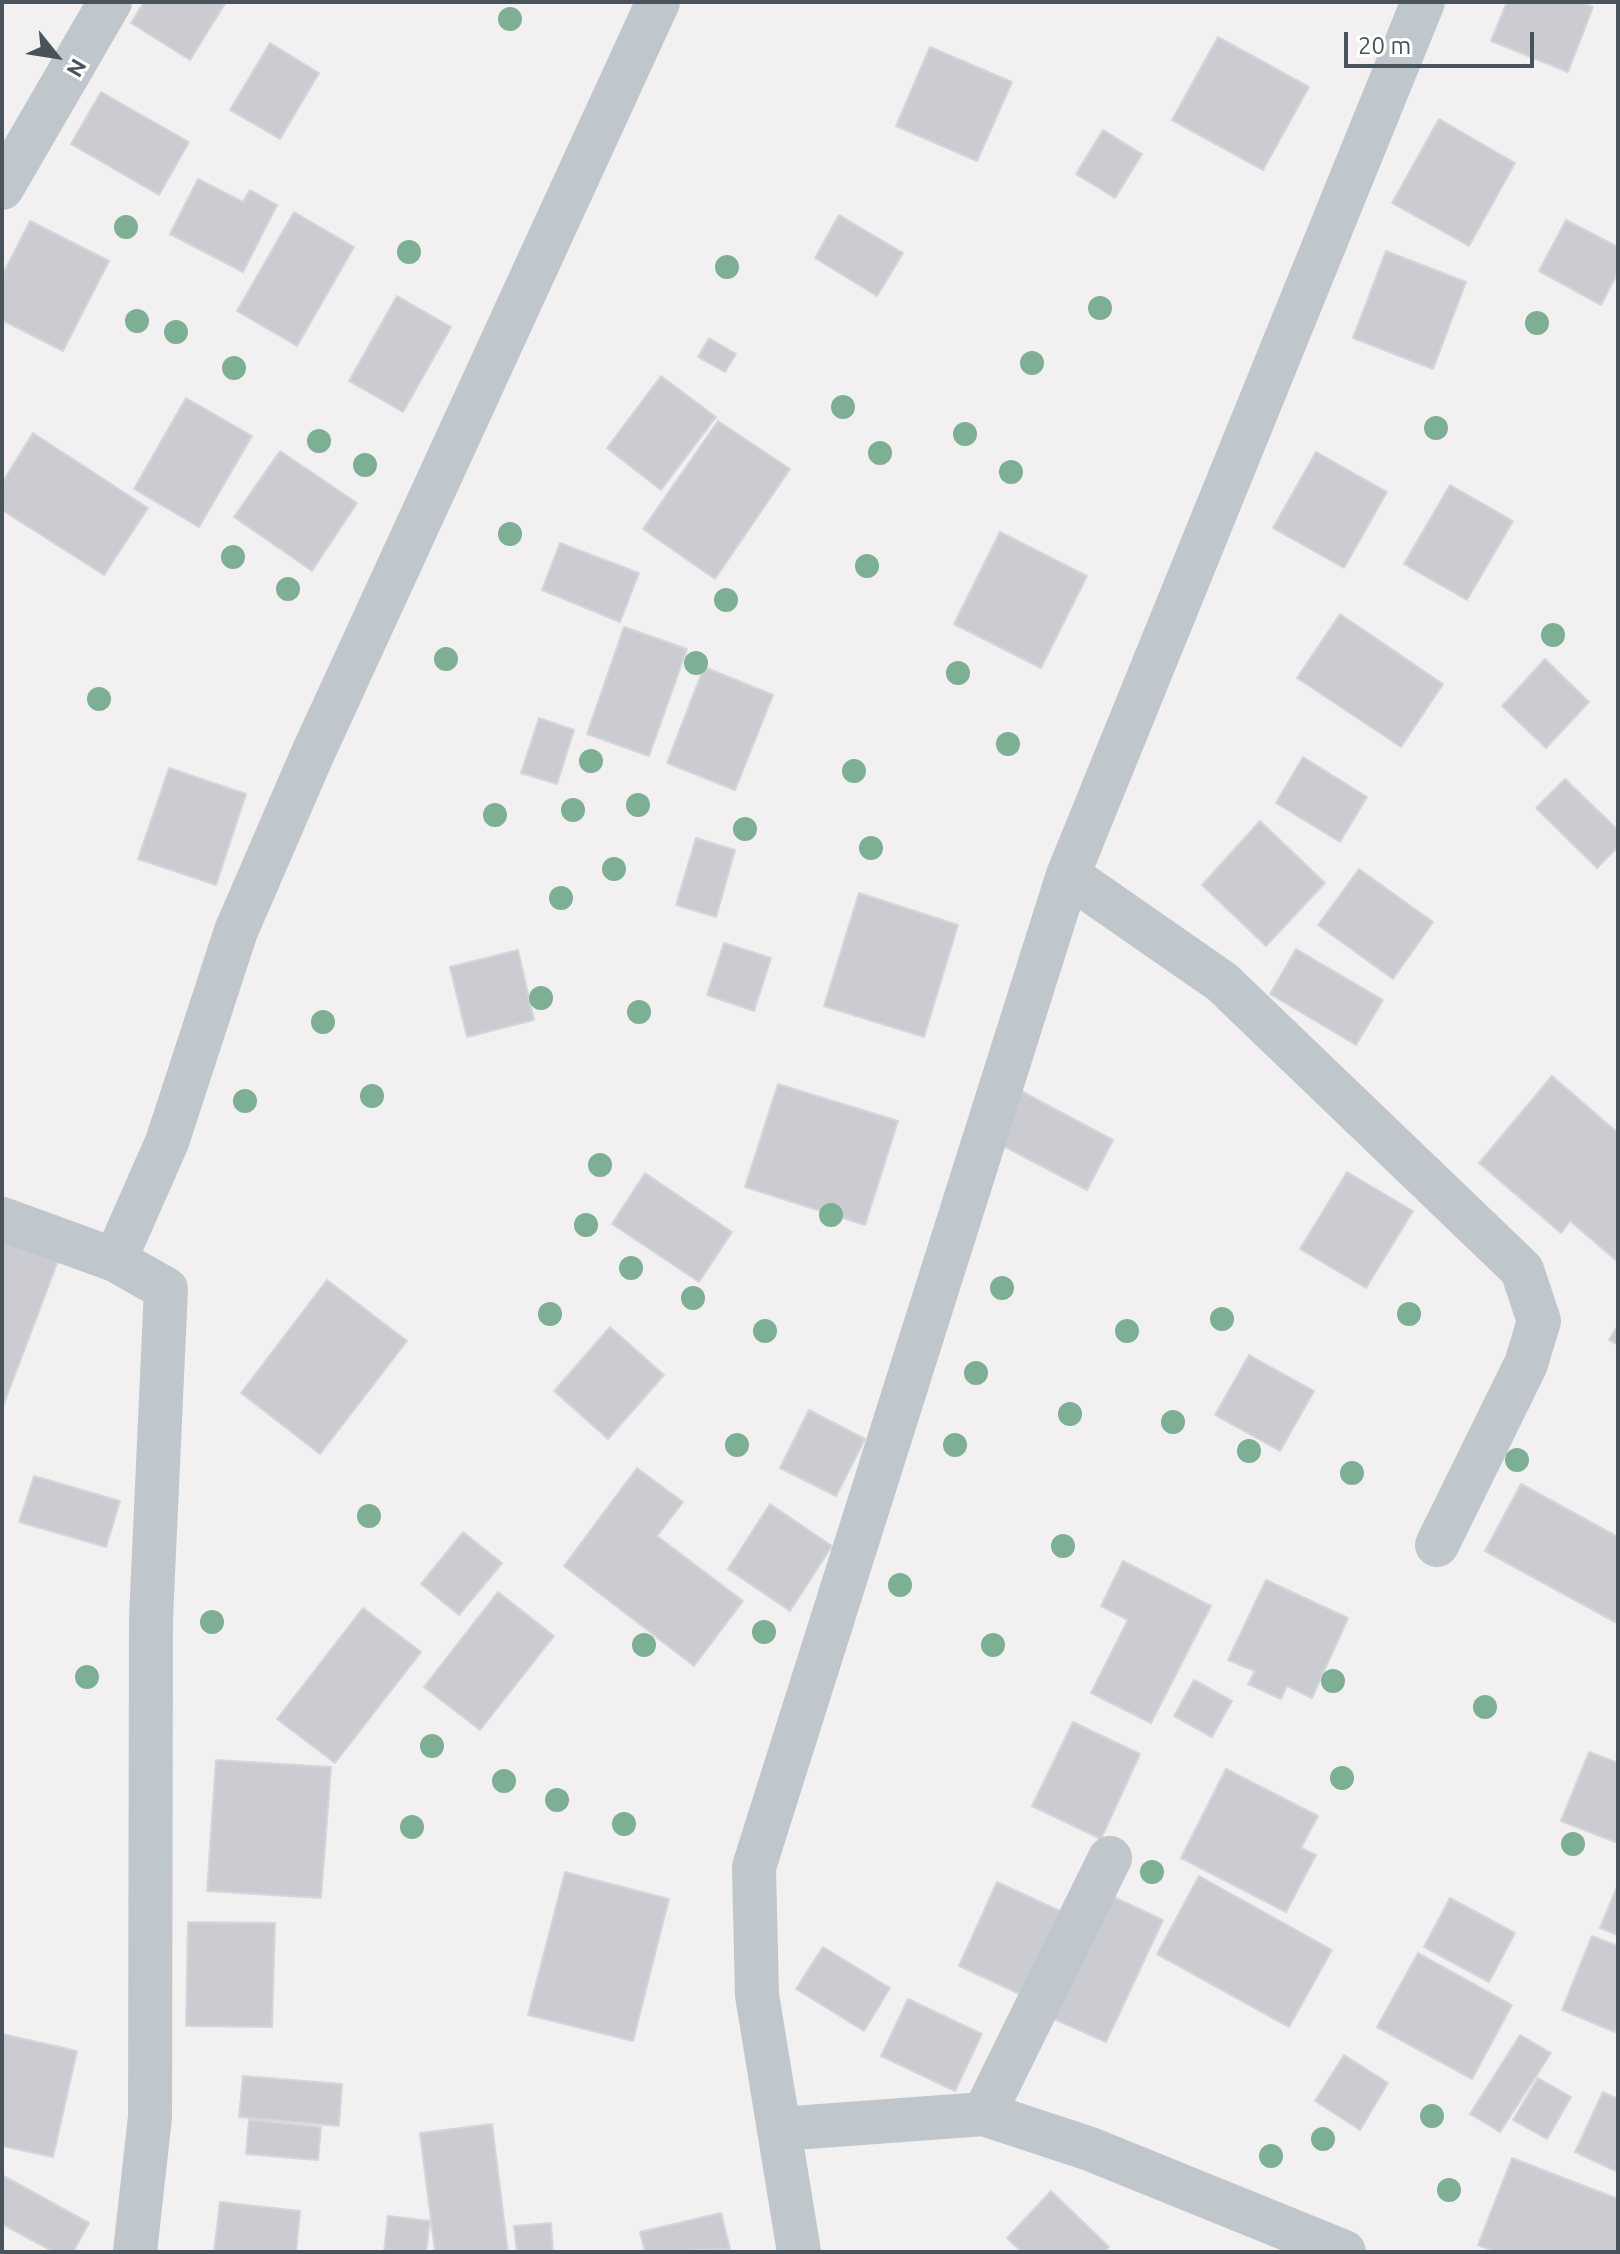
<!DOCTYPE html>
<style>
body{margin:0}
#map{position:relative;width:1620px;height:2254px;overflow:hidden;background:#f2f0f0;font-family:Ubuntu,sans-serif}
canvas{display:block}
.frame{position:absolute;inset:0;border:4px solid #49535c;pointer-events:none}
.north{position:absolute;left:16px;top:16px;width:80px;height:80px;-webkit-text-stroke:6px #fff;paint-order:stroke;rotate:120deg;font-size:22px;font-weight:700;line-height:32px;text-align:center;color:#49535c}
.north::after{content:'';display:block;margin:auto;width:28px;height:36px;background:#49535c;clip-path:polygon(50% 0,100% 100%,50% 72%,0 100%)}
.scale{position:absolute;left:1344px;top:32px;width:190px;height:36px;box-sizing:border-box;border:4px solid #49535c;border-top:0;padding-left:10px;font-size:24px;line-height:28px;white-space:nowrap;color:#49535c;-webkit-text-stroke:6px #fff;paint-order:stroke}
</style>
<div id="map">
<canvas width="1620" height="2254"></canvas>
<div class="frame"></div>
<div class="north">N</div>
<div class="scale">20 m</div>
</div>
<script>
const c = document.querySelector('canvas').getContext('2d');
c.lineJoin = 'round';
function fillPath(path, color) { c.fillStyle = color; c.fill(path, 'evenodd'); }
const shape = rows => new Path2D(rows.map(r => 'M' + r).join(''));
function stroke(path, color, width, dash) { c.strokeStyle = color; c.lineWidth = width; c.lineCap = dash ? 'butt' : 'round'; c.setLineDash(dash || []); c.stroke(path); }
const building = shape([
 [144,2,226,2,190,60,131,23,144,2],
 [1507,2,1580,2,1593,7,1568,72,1491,41,1507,2],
 [1218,37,1309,87,1263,170,1172,120,1218,37],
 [270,43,319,73,280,139,230,110,270,43],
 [930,47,1012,82,977,161,896,126,930,47],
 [101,92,189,142,159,195,71,144,101,92],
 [1439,119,1515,163,1469,246,1392,203,1439,119],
 [1103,130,1142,154,1115,198,1076,174,1103,130],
 [198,179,243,202,250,190,277,205,243,272,170,234,198,179],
 [294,212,354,247,297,346,237,311,294,212],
 [839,215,903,253,877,296,815,258,839,215],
 [1566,220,1618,247,1618,272,1601,305,1539,271,1566,220],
 [30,221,109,261,63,351,2,320,2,276,30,221],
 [1386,251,1466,282,1433,369,1353,338,1386,251],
 [397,296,451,327,403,412,349,381,397,296],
 [709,338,736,354,725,372,698,357,709,338],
 [661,376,716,417,661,490,607,448,661,376],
 [186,398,252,436,199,527,134,489,186,398],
 [718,421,790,469,715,579,643,529,718,421],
 [33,433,148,508,104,575,2,510,2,483,33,433],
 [280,451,357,503,312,571,234,517,280,451],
 [1316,452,1387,492,1344,568,1273,528,1316,452],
 [1450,485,1513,521,1467,600,1404,564,1450,485],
 [1000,532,1087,576,1041,668,954,624,1000,532],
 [560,543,639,573,620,622,542,590,560,543],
 [1340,614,1443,684,1401,747,1297,678,1340,614],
 [624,627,687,649,649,756,587,734,624,627],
 [1545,659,1589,702,1546,748,1502,706,1545,659],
 [704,667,773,695,735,790,667,763,704,667],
 [539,718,574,730,557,784,521,773,539,718],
 [1303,757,1367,797,1340,842,1276,803,1303,757],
 [169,768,246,794,216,885,138,859,169,768],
 [1565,779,1618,830,1618,847,1597,868,1536,808,1565,779],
 [1260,821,1325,883,1266,946,1202,885,1260,821],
 [696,838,735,850,716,917,676,905,696,838],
 [1359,869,1433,922,1393,979,1318,925,1359,869],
 [859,893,958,925,924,1037,824,1006,859,893],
 [724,943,771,958,754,1011,707,995,724,943],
 [1296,949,1383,1000,1356,1045,1270,994,1296,949],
 [518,950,534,1020,467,1037,450,967,518,950],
 [1552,1076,1618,1133,1618,1262,1570,1221,1561,1233,1479,1163,1552,1076],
 [778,1084,898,1121,865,1225,745,1187,778,1084],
 [1021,1091,1113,1140,1087,1190,994,1141,1021,1091],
 [1347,1172,1413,1211,1366,1288,1300,1249,1347,1172],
 [645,1173,732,1232,699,1282,612,1224,645,1173],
 [2,1235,61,1253,2,1409,2,1235],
 [327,1280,407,1341,320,1454,241,1393,327,1280],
 [1618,1325,1618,1345,1609,1340,1618,1325],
 [610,1327,664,1375,608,1439,554,1391,610,1327],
 [1249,1355,1314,1391,1280,1451,1215,1415,1249,1355],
 [809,1410,865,1439,836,1496,780,1468,809,1410],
 [637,1468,683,1502,657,1536,743,1601,694,1666,564,1566,637,1468],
 [34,1476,120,1501,106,1547,19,1522,34,1476],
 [1521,1484,1618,1537,1618,1616,1615,1622,1485,1551,1521,1484],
 [770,1504,832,1546,790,1611,728,1569,770,1504],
 [463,1532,502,1563,459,1615,421,1584,463,1532],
 [1123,1561,1211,1606,1151,1723,1091,1693,1128,1620,1101,1606,1123,1561],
 [1266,1580,1348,1618,1312,1698,1287,1686,1281,1699,1248,1684,1255,1671,1228,1660,1266,1580],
 [498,1592,554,1636,480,1730,424,1687,498,1592],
 [363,1608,421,1652,335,1763,277,1719,363,1608],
 [1194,1680,1232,1701,1212,1737,1174,1716,1194,1680],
 [1073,1722,1140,1754,1101,1839,1032,1806,1073,1722],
 [1589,1752,1618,1763,1618,1843,1561,1821,1589,1752],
 [216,1760,331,1767,321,1898,207,1891,216,1760],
 [1226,1769,1318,1816,1301,1848,1316,1855,1286,1912,1181,1858,1226,1769],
 [565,1872,669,1899,633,2041,528,2015,565,1872],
 [1199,1876,1332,1950,1289,2027,1157,1954,1199,1876],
 [997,1882,1060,1911,1022,1995,959,1966,997,1882],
 [1618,1884,1618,1935,1600,1928,1618,1884],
 [1105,1893,1163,1920,1106,2042,1047,2016,1105,1893],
 [1450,1898,1515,1933,1489,1982,1424,1947,1450,1898],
 [188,1922,275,1923,272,2027,186,2026,188,1922],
 [1592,1936,1618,1946,1618,2025,1615,2032,1562,2010,1592,1936],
 [823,1947,890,1988,864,2031,796,1989,823,1947],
 [1418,1953,1512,2005,1472,2079,1377,2027,1418,1953],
 [908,1999,982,2034,955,2091,881,2056,908,1999],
 [2,2034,77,2051,53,2157,2,2146,2,2034],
 [1520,2035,1551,2053,1500,2132,1470,2114,1520,2035],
 [1344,2055,1388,2083,1360,2130,1315,2101,1344,2055],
 [243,2076,342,2084,339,2126,239,2117,243,2076],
 [1538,2078,1571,2097,1547,2139,1513,2120,1538,2078],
 [1603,2092,1618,2099,1618,2172,1575,2152,1603,2092],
 [249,2120,321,2127,318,2160,246,2154,249,2120],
 [492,2124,508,2252,435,2252,420,2133,492,2124],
 [1512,2158,1618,2199,1618,2252,1495,2252,1478,2245,1512,2158],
 [2,2175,89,2223,73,2252,54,2252,2,2224,2,2175],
 [1051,2191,1109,2247,1104,2252,1022,2252,1007,2238,1051,2191],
 [220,2202,300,2211,296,2252,214,2252,220,2202],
 [721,2213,730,2249,645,2252,640,2232,721,2213],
 [388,2216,430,2221,426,2252,384,2252,388,2216],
 [551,2223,553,2252,517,2252,514,2226,551,2223]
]);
const minor = shape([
 [2,188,110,2],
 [1068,875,1222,982,1522,1270,1539,1321,1526,1364,1437,1545],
 [2,1219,115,1260],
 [984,2114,1110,1858],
 [780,2129,984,2114,1090,2149,1344,2252],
 [135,2252,150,2117,151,1618,166,1289,115,1260,167,1142,236,931,313,753,658,2],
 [799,2252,757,1995,754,1867,1068,875,1423,2]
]);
const trees = [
 [510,19],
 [126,227],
 [409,252],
 [727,267],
 [1100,308],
 [137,321],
 [1537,323],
 [176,332],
 [1032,363],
 [234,368],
 [843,407],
 [1436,428],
 [965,434],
 [319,441],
 [880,453],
 [365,465],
 [1011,472],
 [510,534],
 [233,557],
 [867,566],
 [288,589],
 [726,600],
 [1553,635],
 [446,659],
 [696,663],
 [958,673],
 [99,699],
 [1008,744],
 [591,761],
 [854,771],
 [638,805],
 [573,810],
 [495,815],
 [745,829],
 [871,848],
 [614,869],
 [561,898],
 [541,998],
 [639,1012],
 [323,1022],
 [372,1096],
 [245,1101],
 [600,1165],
 [831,1215],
 [586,1225],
 [631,1268],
 [1002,1288],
 [693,1298],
 [550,1314],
 [1409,1314],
 [1222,1319],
 [765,1331],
 [1127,1331],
 [976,1373],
 [1070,1414],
 [1173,1422],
 [737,1445],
 [955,1445],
 [1249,1451],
 [1517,1460],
 [1352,1473],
 [369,1516],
 [1063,1546],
 [900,1585],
 [212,1622],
 [764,1632],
 [644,1645],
 [993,1645],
 [87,1677],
 [1333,1681],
 [1485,1707],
 [432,1746],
 [1342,1778],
 [504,1781],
 [557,1800],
 [624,1824],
 [412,1827],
 [1573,1844],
 [1152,1872],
 [1432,2116],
 [1323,2139],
 [1271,2156],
 [1449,2190]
];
fillPath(building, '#caccd2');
stroke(building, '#d4d6da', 2);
stroke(minor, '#bfc7cd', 44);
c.fillStyle = '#7daf94';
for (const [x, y] of trees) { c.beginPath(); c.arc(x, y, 12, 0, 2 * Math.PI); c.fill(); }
</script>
